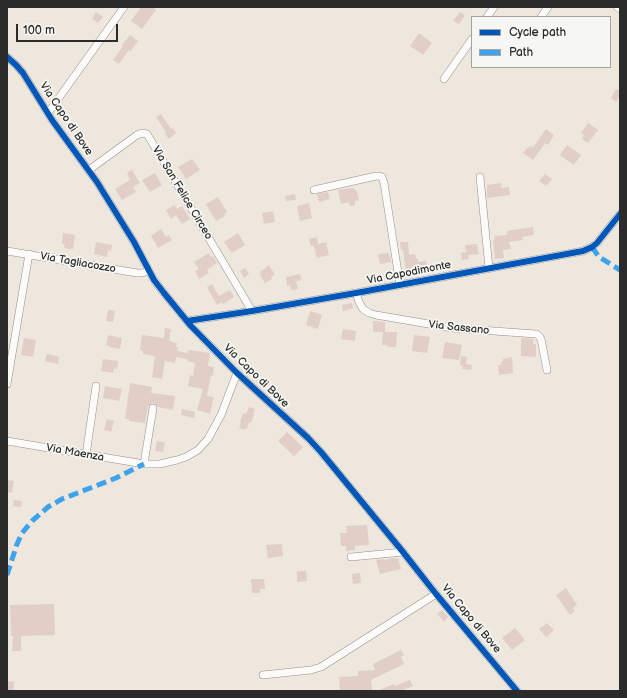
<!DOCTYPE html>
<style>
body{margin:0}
#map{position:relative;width:627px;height:698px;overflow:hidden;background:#eee7de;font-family:"Balsamiq Sans",sans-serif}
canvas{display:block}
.frame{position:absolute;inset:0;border:8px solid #2b2b2b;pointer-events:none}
.legend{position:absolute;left:471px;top:16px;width:140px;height:52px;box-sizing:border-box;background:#f6f6f2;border:1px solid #a5a5a2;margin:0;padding:5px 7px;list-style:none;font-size:12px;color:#2b2b2b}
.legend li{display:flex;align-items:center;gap:8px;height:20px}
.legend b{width:20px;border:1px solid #a5a5a2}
.scale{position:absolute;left:16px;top:24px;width:102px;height:18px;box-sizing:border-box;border:2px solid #2b2b2b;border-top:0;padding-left:5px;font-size:12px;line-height:14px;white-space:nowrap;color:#2b2b2b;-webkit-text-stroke:3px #f6f6f2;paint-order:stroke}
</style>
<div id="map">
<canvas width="627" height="698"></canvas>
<div class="frame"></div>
<ul class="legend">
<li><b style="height:5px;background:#0057b8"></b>Cycle path</li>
<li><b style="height:5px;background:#3ea3eb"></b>Path</li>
</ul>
<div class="scale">100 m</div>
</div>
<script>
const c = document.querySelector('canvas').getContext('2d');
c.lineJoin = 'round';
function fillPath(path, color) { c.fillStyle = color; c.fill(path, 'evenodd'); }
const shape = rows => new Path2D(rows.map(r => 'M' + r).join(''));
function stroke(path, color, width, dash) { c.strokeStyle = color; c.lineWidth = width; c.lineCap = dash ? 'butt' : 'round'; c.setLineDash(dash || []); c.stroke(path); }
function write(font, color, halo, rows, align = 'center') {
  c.font = font + ' "Balsamiq Sans",sans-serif'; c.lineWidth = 3.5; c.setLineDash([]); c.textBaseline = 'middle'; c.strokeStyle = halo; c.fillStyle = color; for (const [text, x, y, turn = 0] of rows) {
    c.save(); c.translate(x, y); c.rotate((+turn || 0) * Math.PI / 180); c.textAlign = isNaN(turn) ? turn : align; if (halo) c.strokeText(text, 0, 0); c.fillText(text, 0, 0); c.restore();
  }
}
const building = shape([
 [141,7,153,7,156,10,142,29,131,21],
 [96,12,103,17,98,23,92,19],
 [460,12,465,15,459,24,453,21],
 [419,33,432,43,423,55,410,46],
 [130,35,138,41,130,52,129,50,119,64,113,60,123,46,122,45],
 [616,89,620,91,620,96,616,102,611,98],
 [161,114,171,129,173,128,176,133,169,139,165,134,166,132,156,117],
 [588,123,598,130,588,143,582,139,584,135,581,133],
 [546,129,554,135,548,145,545,143,533,160,523,153,527,148,528,149,530,146,533,148],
 [567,145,581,155,574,165,560,155],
 [192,159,200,170,186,179,178,167],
 [132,170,140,183,133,187,136,192,122,200,115,189,130,180,127,173],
 [155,173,162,185,150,192,142,180],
 [545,174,552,179,546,186,539,181],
 [501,183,502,188,509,187,510,195,487,198,487,185],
 [352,188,357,191,359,200,355,201,355,205,350,206,349,202,341,204,338,190],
 [328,192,330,199,319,202,317,194],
 [295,194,296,200,286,201,285,196],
 [218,197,227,212,224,214,225,216,216,221,206,204],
 [309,203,312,218,300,221,297,206],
 [174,205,177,209,182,206,190,219,182,224,176,215,171,219,166,210],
 [273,211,275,222,264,224,262,213],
 [533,227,534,235,522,237,523,240,509,242,511,249,503,250,504,258,495,259,493,240,495,239,494,236,507,235,507,231],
 [161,229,166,237,169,235,172,240,158,248,151,236],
 [63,233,75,235,73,249,64,248,65,244,62,244],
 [238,233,245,245,232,253,224,242],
 [317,237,318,244,326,242,329,255,317,258,314,246,311,246,309,239],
 [96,242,112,245,111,251,108,250,107,257,94,254],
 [400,242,408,242,409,255,415,254,416,259,418,258,418,262,426,261,428,268,416,270,416,267,411,267,411,270,406,271,403,250,401,250],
 [477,244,479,254,468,255,469,259,462,260,461,253,466,252,465,245],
 [209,253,211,257,213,256,217,263,207,270,209,273,199,279,195,271,199,269,194,262],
 [389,253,391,262,380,264,378,254],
 [269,265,275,275,271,277,272,279,265,283,260,275,261,274,260,272],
 [245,268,249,274,244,278,240,271],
 [300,274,301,280,296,281,298,289,291,290,290,285,287,286,286,277],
 [212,284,219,296,230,290,234,297,223,304,222,302,217,305,207,287],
 [352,303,353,308,343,311,342,305],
 [108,310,115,311,113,322,106,321],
 [310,311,322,315,318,329,306,325],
 [373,321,385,322,385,332,397,332,396,347,387,347,388,345,382,345,383,332,373,332],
 [165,328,171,329,169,341,177,343,176,347,178,347,177,351,188,353,189,350,210,353,208,366,214,367,213,376,211,375,207,396,214,397,210,414,197,410,203,389,188,386,190,375,193,376,195,363,187,361,187,359,176,357,175,363,165,361,162,379,152,377,155,356,143,354,143,351,140,350,142,335,164,338],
 [343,329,356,331,355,341,341,339],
 [108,335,122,338,120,349,109,347,110,346,106,345],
 [414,335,430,337,427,353,412,351],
 [24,338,36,340,33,357,21,355],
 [521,338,533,339,533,344,536,344,536,357,521,356],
 [445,342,462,345,459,360,442,358],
 [47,354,59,357,58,364,45,361],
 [461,356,467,357,466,364,472,365,471,370,462,369,463,366,460,365],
 [512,357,513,373,499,375,498,365,501,365,501,362,503,361,503,359],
 [103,359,118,361,117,369,114,368,113,373,101,371],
 [130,383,152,387,151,393,175,396,173,410,158,407,156,404,152,403,148,406,145,423,129,421,129,419,125,419],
 [105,386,122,389,119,401,103,398],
 [249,407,255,409,253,414,254,414,251,423,249,422,247,429,245,428,244,430,239,428,241,423,240,422,243,413,246,414],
 [182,409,195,412,194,418,181,415],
 [107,419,114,421,111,432,104,430],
 [287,432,303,447,294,456,278,441],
 [157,441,165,442,163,452,155,451],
 [7,480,14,481,12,493,7,492],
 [14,500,22,501,21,507,13,506],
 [367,525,369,545,355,546,355,550,346,551,346,546,341,546,340,533,347,533,346,526],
 [282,544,283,556,268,558,266,545],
 [392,558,395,558,395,559,398,558,401,569,380,574,376,560,384,559,385,560],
 [297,571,306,571,307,581,297,582],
 [360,573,361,583,353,584,352,574],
 [251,579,264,579,265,589,260,589,260,593,252,593],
 [566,588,577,605,573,608,575,611,570,615,556,595],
 [54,604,55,635,21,636,21,651,12,651,13,636,11,636,10,605],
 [442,610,448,617,444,621,437,614],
 [547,623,554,630,546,637,539,629],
 [515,628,525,640,512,650,502,638],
 [401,650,404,655,401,657,404,664,371,680,372,691,350,691,350,690,340,691,339,677,358,676,358,671,375,670,373,664],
 [410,680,413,686,401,691,377,691,394,684,395,686],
 [14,681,14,690,7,690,7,682]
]);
const street = shape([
 [617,7,620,9],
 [487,17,494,7],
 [541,17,548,7],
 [7,57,16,65,23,73,52,120,97,182,134,242,154,280,164,293,191,326,237,373,308,438,321,452,403,552,436,594,517,691],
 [444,79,472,39],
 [48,113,124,7],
 [89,170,137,135,142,133,147,134,252,311],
 [480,177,489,268],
 [314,190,376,176,378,176,382,177,384,183,400,285],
 [7,251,137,273,142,273,149,271],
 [356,293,359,302,363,309,369,313,376,315,452,328,536,334,539,336,541,339,547,370],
 [187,321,252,311,356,293,583,251,592,247,597,243,620,214],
 [7,384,29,254],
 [7,441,144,464,160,464,177,460,186,457,198,450,208,439,221,415,237,373],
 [86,455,96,386],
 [144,464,153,408],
 [351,557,403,552],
 [263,675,311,670,321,667,436,594]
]);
const quiet = shape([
 [592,247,599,257,620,270],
 [7,575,17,544,22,533,32,521,48,507,62,499,116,478,144,464]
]);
const cycleway = shape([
 [7,57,16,65,23,73,52,120,97,182,134,242,154,280,164,293,191,326,237,373,308,438,321,452,403,552,436,594,517,691],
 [187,321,252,311,356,293,583,251,592,247,597,243,620,214]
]);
const streetNames = [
 ["Via Capo di Bove",66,119,56],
 ["Via San Felice Circeo",182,193,59],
 ["Via Tagliacozzo",78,263,10],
 ["Via Capodimonte",409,273,-11],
 ["Via Sassano",459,328,6],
 ["Via Capo di Bove",256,376,44],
 ["Via Maenza",75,453,10],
 ["Via Capo di Bove",471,619,50]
];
fillPath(building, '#e0cec7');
stroke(street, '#938f8a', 8);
stroke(street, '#fcfbfa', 7);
stroke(quiet, '#3ea3eb', 5, [10, 5]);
stroke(cycleway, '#0057b8', 6);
write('11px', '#2b2b2b', '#f6f6f2', streetNames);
</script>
